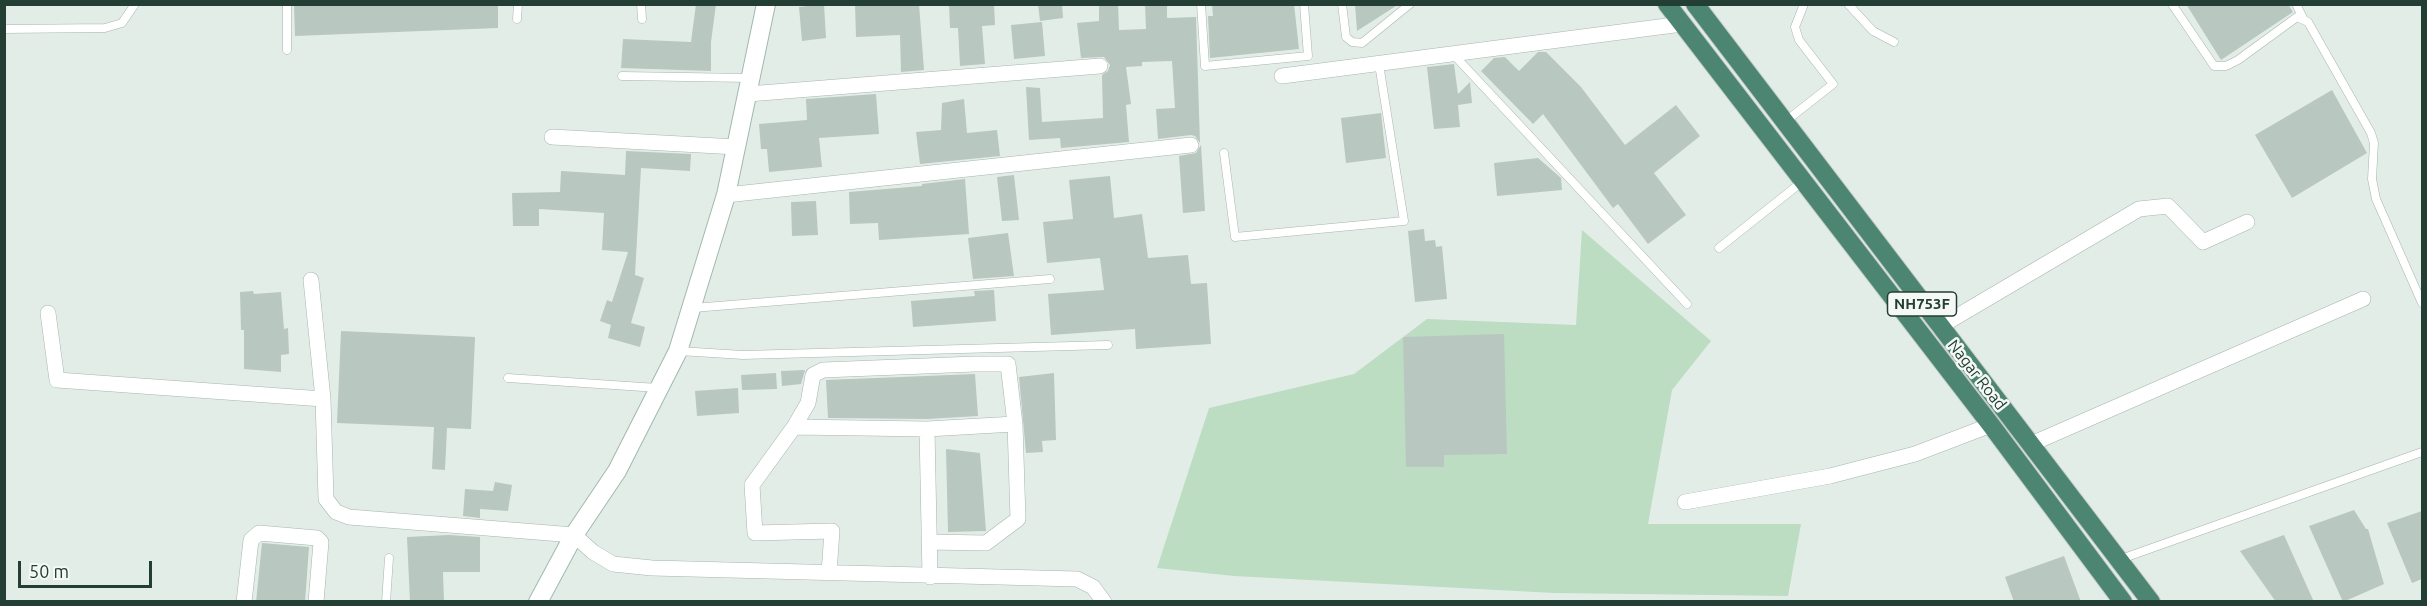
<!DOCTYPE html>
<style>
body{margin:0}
#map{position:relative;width:2427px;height:606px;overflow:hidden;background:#e3ede7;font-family:Ubuntu,sans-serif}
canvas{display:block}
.frame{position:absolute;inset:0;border:6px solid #233e34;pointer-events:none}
.scale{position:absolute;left:18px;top:561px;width:134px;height:27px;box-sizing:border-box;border:3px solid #233e34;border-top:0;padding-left:8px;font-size:18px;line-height:21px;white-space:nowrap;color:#233e34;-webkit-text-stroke:4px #f4f9f6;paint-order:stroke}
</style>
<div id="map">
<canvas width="2427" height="606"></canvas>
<div class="frame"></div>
<div class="scale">50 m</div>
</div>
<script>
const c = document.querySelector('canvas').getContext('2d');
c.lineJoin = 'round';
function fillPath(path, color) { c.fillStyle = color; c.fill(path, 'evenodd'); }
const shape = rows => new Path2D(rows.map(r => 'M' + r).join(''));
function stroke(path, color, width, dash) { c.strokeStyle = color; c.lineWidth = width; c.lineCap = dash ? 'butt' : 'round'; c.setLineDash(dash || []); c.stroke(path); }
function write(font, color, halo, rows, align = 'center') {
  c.font = font + ' Ubuntu,sans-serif'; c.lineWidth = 5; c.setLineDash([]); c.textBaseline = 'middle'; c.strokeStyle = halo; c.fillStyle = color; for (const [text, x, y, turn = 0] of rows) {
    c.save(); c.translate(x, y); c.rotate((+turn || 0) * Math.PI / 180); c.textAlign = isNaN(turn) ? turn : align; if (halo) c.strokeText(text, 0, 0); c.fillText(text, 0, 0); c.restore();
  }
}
const green = shape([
 [1582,230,1711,341,1672,390,1648,524,1801,524,1788,596,1554,593,1234,576,1157,568,1209,408,1354,374,1427,319,1576,325]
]);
const building = shape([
 [294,4,498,4,498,28,295,36],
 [696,4,716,4,711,42,711,71,621,68,623,39,691,42],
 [824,4,826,38,802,41,799,7],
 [855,4,919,4,924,70,901,72,900,35,856,37],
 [949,4,994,4,995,25,982,26,985,64,960,66,958,28,950,28],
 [1038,4,1062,4,1063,18,1040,21],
 [1099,4,1118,4,1119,30,1146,29,1145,4,1167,4,1167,18,1196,17,1200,143,1195,136,1191,135,1158,139,1156,109,1175,108,1172,61,1142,62,1142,66,1126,67,1131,104,1126,105,1129,142,1061,148,1060,138,1029,140,1026,87,1040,88,1042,122,1103,118,1102,75,1108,71,1110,65,1104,57,1081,58,1077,23,1099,21],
 [1212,4,1294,4,1299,49,1210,58,1208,16,1213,16],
 [1355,4,1399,4,1357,31],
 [2186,4,2288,4,2293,12,2221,60],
 [1042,22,1045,56,1014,59,1011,25],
 [1538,52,1546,52,1581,87,1625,145,1676,105,1700,136,1654,173,1686,215,1648,244,1618,204,1613,208,1543,114,1533,124,1481,71,1494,58,1505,57,1519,71],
 [1454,64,1458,94,1470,82,1472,103,1458,105,1460,127,1434,129,1427,67],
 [2332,90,2367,153,2292,198,2255,135],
 [876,94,879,134,819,138,822,167,769,172,767,149,761,149,759,124,807,120,806,99],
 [964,99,967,133,997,130,1000,156,920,164,916,132,941,130,942,103],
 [1381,113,1386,158,1346,163,1341,118],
 [1201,145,1205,211,1183,213,1179,156,1196,153],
 [626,151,691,154,690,171,641,168,635,275,644,278,631,323,645,327,640,347,608,338,611,325,600,321,607,300,612,302,628,252,602,250,604,213,539,209,539,226,513,226,512,193,560,192,561,171,625,175],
 [1538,158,1561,178,1562,190,1497,196,1494,163],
 [1014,175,1019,220,1002,221,997,177],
 [1110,176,1114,218,1142,214,1148,258,1188,255,1191,284,1207,283,1211,344,1136,349,1135,329,1051,335,1048,294,1104,290,1100,258,1047,263,1043,222,1073,219,1069,180],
 [965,179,969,234,879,240,878,223,850,224,849,192,922,186,922,184],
 [816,201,818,235,792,236,791,202],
 [1424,229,1425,241,1435,240,1436,247,1442,246,1447,299,1415,302,1408,231],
 [1008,233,1014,276,973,279,968,238],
 [994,290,996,321,913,327,911,301,975,296,974,291],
 [253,291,254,294,281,292,284,329,288,328,289,354,281,355,281,372,244,369,244,330,241,330,240,292],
 [341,331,475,337,471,429,447,428,445,470,432,469,434,427,337,423],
 [1504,334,1507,454,1444,455,1444,467,1406,467,1403,337],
 [805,370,801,384,782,386,781,371],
 [776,373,777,389,742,390,741,375],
 [1054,373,1056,440,1042,441,1043,452,1026,453,1019,377],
 [975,374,978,416,927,419,828,418,826,380],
 [738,388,739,413,697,416,695,391],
 [946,449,980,453,986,531,948,532],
 [495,482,512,485,508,511,480,509,480,518,463,516,465,489,493,491],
 [2354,510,2366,529,2368,529,2384,584,2343,602,2309,526],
 [2422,511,2422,579,2412,583,2387,523],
 [449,535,480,537,480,572,443,572,444,602,410,602,407,537],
 [2284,535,2314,602,2276,602,2240,551],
 [262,543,309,547,305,602,256,602],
 [2064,556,2081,602,2014,602,2005,577]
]);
const service = shape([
 [641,4,642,19],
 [1201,4,1205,66,1308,56,1304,4],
 [1342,4,1346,37,1352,42,1362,43,1410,4],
 [1848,4,1873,31,1894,42],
 [2172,4,2214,66,2226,66,2238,60,2297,17,2308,22,2371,133,2374,143,2372,179,2376,199,2422,303],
 [2296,4,2303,18],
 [517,19,518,4],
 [4,29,105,28,122,23,135,4],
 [287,50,287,4],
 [1453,54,1687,304],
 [622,76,749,78],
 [1786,121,1833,84,1799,40,1795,27,1804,4],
 [1224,153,1235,237,1404,221,1379,64],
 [1719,248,1803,181],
 [693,308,1050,279],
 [679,351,743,355,1108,345],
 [508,378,658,388],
 [2121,559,2422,452],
 [386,602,389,558]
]);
const minor = shape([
 [1282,76,1682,24],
 [748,94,1100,66],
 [552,137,737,147],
 [726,195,1191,145],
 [311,280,323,399,326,499,336,512,349,517,574,535,593,552,613,564,652,568,1077,579,1093,587,1104,602],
 [48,313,57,380,323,399],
 [1939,327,2139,209,2168,206,2203,242,2247,222],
 [794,427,808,403,813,375,823,370,975,364,1008,364,1015,424],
 [927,429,930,577],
 [2031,444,2363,299],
 [1685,502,1830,476,1915,454,1991,425],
 [829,573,832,531,755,533,752,485,794,427,927,429,1015,424,1018,519,986,543,929,542],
 [244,602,251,540,259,533,317,538,321,542,316,602]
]);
const secondary = shape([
 [538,602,574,535,617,471,678,351,726,195,766,4]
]);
const trunk = shape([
 [1667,4,1991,425,2123,602],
 [1695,4,2151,602]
]);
const shields = [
 [1922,304,69]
];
const shieldNames = [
 ["NH753F",1922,304]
];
const streetNames = [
 ["Nagar Road",1977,375,52]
];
fillPath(green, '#bcddc2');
fillPath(building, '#b8c7c0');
stroke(service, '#a6b5ae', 9);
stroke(minor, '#a6b5ae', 16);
stroke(secondary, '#a1b8ae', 20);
stroke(trunk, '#c1c9c6', 20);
stroke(service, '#fff', 8);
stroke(minor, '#fff', 15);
stroke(secondary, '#fff', 18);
stroke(trunk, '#4c8672', 18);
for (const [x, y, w] of shields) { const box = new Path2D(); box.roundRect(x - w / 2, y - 12, w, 24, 4.5); c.fillStyle = '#f4f9f6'; c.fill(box); stroke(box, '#233e34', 1.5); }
write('bold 15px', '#233e34', null, shieldNames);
write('16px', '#233e34', '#f4f9f6', streetNames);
</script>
